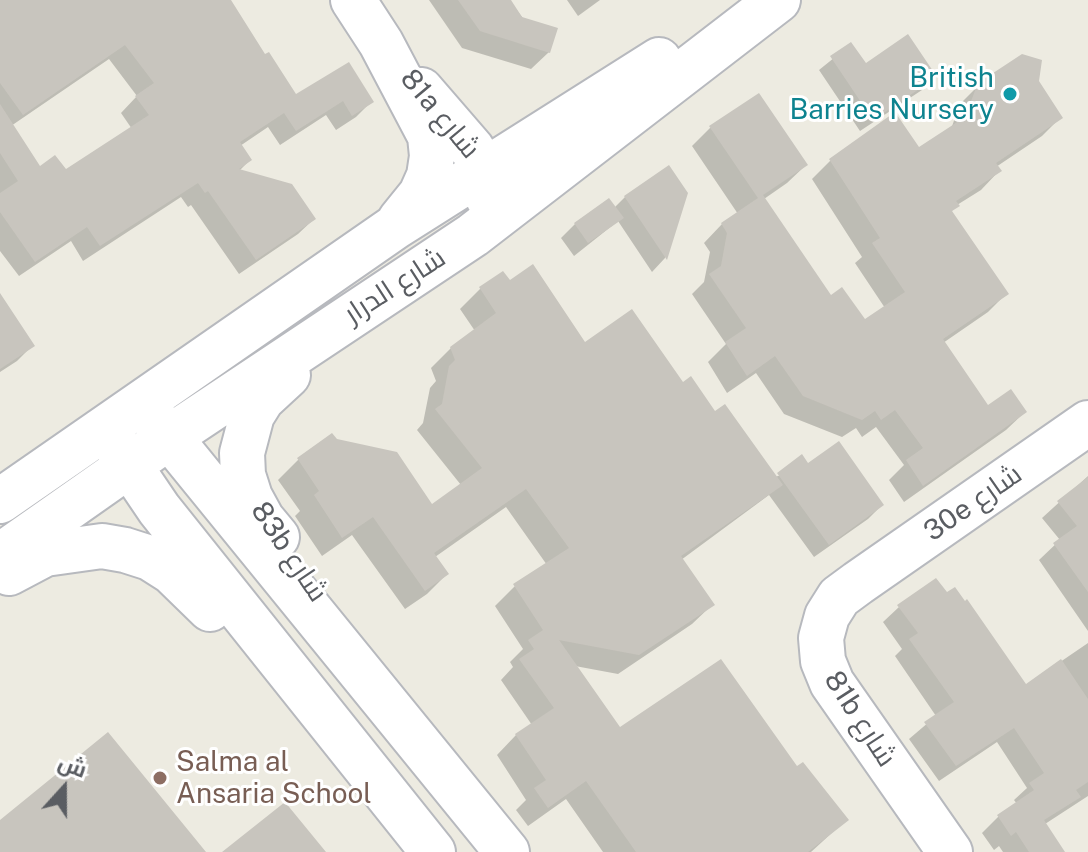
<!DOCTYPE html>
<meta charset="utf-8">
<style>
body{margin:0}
#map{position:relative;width:1088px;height:852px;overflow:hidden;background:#edebe1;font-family:"Public Sans",Cairo,sans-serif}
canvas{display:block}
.north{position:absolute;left:24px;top:748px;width:80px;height:80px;-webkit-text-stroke:6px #fff;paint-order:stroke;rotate:21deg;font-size:22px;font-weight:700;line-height:32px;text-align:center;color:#5a5d62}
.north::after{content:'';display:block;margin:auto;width:28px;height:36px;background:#5a5d62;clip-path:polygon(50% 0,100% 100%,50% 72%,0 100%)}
</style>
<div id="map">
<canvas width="1088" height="852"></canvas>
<div class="north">ش</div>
</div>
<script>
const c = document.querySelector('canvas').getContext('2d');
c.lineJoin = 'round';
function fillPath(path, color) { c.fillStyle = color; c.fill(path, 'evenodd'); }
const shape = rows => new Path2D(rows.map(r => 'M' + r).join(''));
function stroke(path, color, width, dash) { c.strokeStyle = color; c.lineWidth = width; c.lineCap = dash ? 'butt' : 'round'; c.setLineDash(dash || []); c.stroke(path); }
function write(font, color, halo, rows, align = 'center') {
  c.font = font + ' "Public Sans",Cairo,sans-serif'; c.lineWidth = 6; c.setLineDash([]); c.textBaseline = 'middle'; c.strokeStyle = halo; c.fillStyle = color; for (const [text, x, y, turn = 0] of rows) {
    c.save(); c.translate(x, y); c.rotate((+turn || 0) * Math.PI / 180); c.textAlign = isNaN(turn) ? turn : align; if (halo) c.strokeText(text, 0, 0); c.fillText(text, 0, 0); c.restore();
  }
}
const shadow = shape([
 [5,0,223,0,295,97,372,101,356,117,336,130,326,115,280,145,268,127,240,146,250,160,239,171,314,219,298,234,239,274,191,205,188,207,181,197,83,261,71,241,19,276,0,251,0,3],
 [109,59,137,96,121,113,132,129,65,172,39,168,11,126],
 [429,0,509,0,549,52,531,69,462,48],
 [567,0,600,0,578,16],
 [850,45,865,66,935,77,922,90,860,131,819,70],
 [1037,82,1060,118,1042,136,996,167,999,171,981,190,957,205,950,213,1006,294,988,312,943,343,988,408,1025,412,1006,430,904,502,889,480,904,465,876,427,862,437,856,428,842,437,784,414,756,373,727,393,708,362,726,344,692,294,704,282,710,252,704,243,722,224,738,214,692,146,710,128,758,96,806,165,787,183,764,199,831,297,864,322,885,308,855,263,862,257,812,179,830,161,919,149,951,129,960,104,979,85],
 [668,168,685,194,665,258,652,272,618,221,574,256,561,238,575,224,614,208,625,197],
 [503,273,509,282,585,345,682,384,715,414,775,477,808,466,882,505,868,519,814,557,769,495,681,560,712,605,692,624,618,674,575,666,620,730,796,769,846,820,811,852,603,852,566,799,528,826,516,810,526,800,497,755,516,735,532,725,501,680,513,667,510,662,523,649,495,606,515,586,547,565,506,507,435,557,447,574,427,594,405,609,352,535,322,556,295,516,300,511,278,480,298,460,332,436,431,506,461,485,417,430,423,423,430,388,436,381,431,368,451,348,475,331,460,309,480,289],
 [0,297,33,345,17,361,0,372],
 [1088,476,1088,631,1039,560,1060,540,1042,518],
 [899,607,1025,686,1088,643,1088,796,1045,824,1063,852,1003,852,999,846,994,850,982,833,998,817,1017,804,1014,800,1027,788,997,742,939,781,909,739,936,716,895,656,902,649,883,622]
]);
const building = shape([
 [0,0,231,0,265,54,269,52,296,94,349,62,374,102,352,116,343,101,296,131,284,113,240,142,252,160,239,169,292,184,316,219,256,260,208,191,205,193,198,183,100,246,87,227,35,262,0,212,0,193,18,181,0,153,0,104,40,166,55,155,66,169,149,115,135,96,154,83,125,45,23,115,0,83],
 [458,0,511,0,522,17,558,28,550,53,480,31],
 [908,34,937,77,873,120,830,56,851,42,866,63],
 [1022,54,1042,60,1039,81,1063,118,996,163,1002,171,956,201,960,206,952,211,1009,294,943,339,988,405,1011,389,1027,412,923,486,906,460,923,448,895,410,881,420,875,411,862,420,803,396,775,356,747,376,725,342,746,328,709,274,721,266,727,233,721,223,758,198,709,126,759,93,808,165,763,195,831,295,842,287,865,319,905,292,872,243,880,238,829,159,895,112,919,147,965,117,978,83],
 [669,165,688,193,667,260,624,196],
 [609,198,624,218,588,243,574,223],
 [533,264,585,342,632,309,683,382,691,376,715,411,725,404,783,485,681,556,715,605,639,655,559,640,620,727,721,659,797,766,803,762,849,820,808,852,636,852,586,781,548,808,534,788,546,780,515,734,554,708,519,659,534,649,528,640,543,630,513,584,569,548,526,489,434,553,449,574,425,591,373,517,342,538,314,495,319,491,297,458,332,433,337,439,397,452,432,504,482,468,435,409,442,404,449,366,455,360,450,347,496,313,479,287,503,271,510,280],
 [0,293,35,346,0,369],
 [839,441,884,505,829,545,777,473,802,454,808,463],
 [1088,477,1088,592,1053,543,1077,526,1057,501],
 [936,578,947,592,955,587,965,601,967,599,1026,684,1061,659,1088,699,1088,782,1076,790,1081,797,1044,820,1065,852,1029,852,1016,832,1011,836,997,815,1034,790,1029,783,1044,773,1014,728,956,766,924,722,954,702,909,639,918,633,897,605],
 [108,732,206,852,0,852,0,820],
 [285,802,326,852,222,852]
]);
const minor = shape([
 [353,0,381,43,430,136,432,156,429,176,421,194,400,220],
 [421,90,472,149,486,171,489,180,488,198],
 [153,417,507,852],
 [113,441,159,509,433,852],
 [0,501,395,227,659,60],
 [277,537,262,519,250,497,243,475,242,453,252,415,262,399,288,375],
 [0,556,168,438,473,235,778,0],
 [9,573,45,554,102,546,125,550,150,558,172,572,210,609],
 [950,852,832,683,823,661,821,638,827,616,839,597,858,583,1088,423]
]);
const markers = [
 [1010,94,8,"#0f9aa8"],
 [160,778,8,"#8d6e63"]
];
const cultureNames = [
 ["British",994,78],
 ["Barries Nursery",994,110]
];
const streetNames = [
 ["81a شارع",440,114,50],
 ["شارع الدرار",395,286,-33],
 ["30e شارع",973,503,-35],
 ["83b شارع",289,552,56],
 ["81b شارع",860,719,57]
];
const educationNames = [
 ["Salma al",176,762],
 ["Ansaria School",176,794]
];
fillPath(shadow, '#0003');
fillPath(building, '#c8c5be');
stroke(minor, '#b7b9be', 48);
stroke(minor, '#fff', 44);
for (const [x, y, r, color] of markers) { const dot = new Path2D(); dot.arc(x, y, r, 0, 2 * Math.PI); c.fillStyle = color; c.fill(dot); stroke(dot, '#fff', 3); }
write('28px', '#0d838f', '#fff', cultureNames, 'right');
write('28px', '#5a5d62', '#fff', streetNames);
write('28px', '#785e54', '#fff', educationNames, 'left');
</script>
